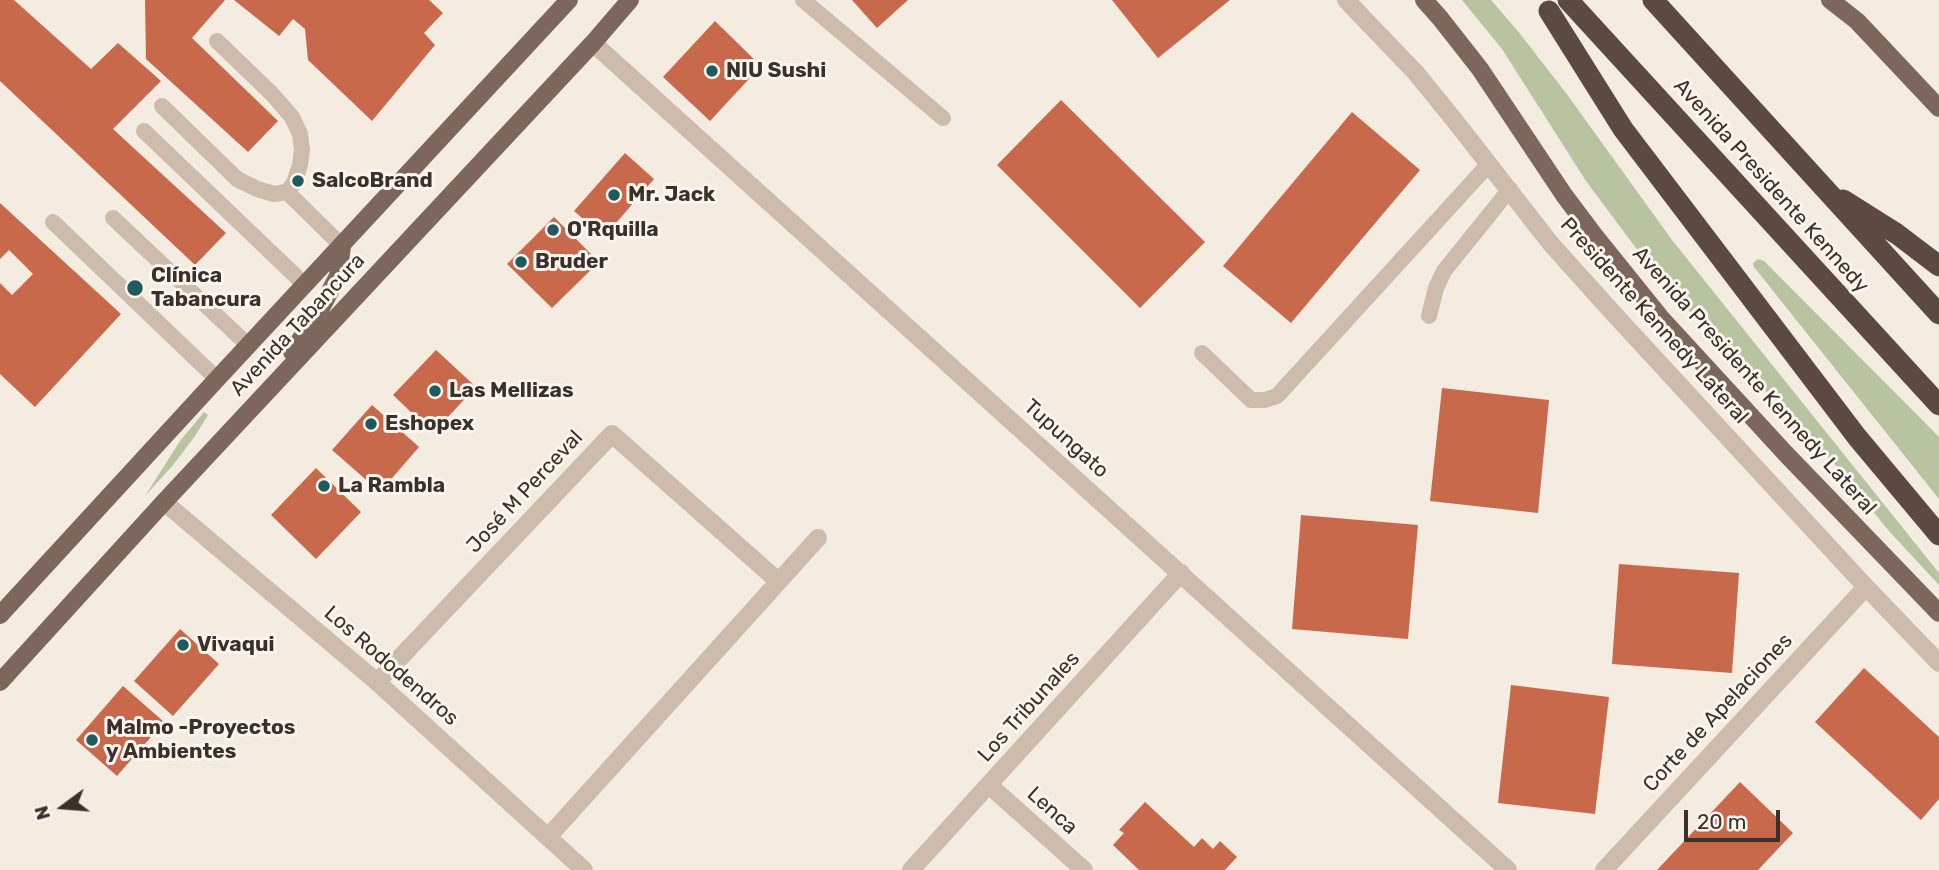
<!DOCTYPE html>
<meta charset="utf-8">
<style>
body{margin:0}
#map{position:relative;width:1939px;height:870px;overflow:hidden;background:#f4ebe1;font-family:Rubik,sans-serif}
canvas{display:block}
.north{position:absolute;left:28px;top:772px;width:70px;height:70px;-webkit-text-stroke:5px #fbf5ee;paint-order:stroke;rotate:254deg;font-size:19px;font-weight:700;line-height:28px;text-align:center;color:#3b302b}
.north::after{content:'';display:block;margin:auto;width:24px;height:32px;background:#3b302b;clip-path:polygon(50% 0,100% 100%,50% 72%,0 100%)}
.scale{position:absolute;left:1684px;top:810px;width:96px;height:32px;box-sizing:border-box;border:4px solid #3b302b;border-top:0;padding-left:9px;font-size:21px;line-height:24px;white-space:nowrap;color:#3b302b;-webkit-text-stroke:5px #fbf5ee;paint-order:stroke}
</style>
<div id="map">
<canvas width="1939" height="870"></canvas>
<div class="north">N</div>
<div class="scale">20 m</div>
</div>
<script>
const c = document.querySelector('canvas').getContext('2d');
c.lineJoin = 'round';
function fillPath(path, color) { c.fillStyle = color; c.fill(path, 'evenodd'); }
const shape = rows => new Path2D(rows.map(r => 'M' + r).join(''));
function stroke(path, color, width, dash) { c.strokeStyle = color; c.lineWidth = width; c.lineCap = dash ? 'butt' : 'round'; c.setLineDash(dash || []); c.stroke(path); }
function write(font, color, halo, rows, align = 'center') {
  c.font = font + ' Rubik,sans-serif'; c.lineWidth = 6; c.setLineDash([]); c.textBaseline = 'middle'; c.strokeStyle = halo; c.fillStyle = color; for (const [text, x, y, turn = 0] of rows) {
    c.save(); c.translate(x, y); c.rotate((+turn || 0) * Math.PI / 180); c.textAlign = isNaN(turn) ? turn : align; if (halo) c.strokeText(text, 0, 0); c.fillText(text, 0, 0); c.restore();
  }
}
const green = shape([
 [1462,0,1491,0,1517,30,1566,93,1672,240,1939,573,1939,585,1888,530,1842,472,1659,279,1586,181,1502,49],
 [1758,259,1764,261,1939,437,1939,499,1754,267,1753,263],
 [204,412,208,415,195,436,174,464,145,496,180,441]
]);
const building = shape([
 [0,0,14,0,91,69,118,43,161,81,113,129,226,233,195,265,0,81],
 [145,0,225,0,192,38,278,121,248,152,146,59],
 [234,0,429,0,443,13,424,33,435,45,372,121,308,60,305,29,293,19,279,36],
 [852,0,908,0,877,28],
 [1112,0,1230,0,1158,58],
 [715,21,761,66,710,121,663,77],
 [1061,100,1205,242,1140,308,997,165],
 [1352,112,1420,170,1291,323,1223,266],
 [625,153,654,179,604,237,574,211],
 [0,203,121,314,35,407,0,374,0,283,12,295,33,274,9,250,0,259],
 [554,217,599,262,552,308,507,264],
 [436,350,476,387,433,433,393,395],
 [1442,388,1549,400,1538,513,1430,501],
 [372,405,419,447,380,492,332,450],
 [316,468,361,512,316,559,271,515],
 [1301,515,1418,525,1408,639,1292,629],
 [1619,564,1739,573,1732,673,1612,664],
 [180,629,219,664,173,716,134,681],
 [1864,668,1939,737,1939,799,1921,820,1815,722],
 [1511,685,1609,697,1595,814,1498,803],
 [123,686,164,722,117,776,76,740],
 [1740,782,1793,833,1758,870,1657,870],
 [1145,802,1194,847,1202,838,1213,849,1220,841,1237,857,1225,870,1139,870,1113,845,1124,833,1119,830]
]);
const service = shape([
 [803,0,943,118],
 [217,41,272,94,292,117,300,134,302,150,300,165,294,183,287,192],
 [162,106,237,179,257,189,274,194,287,192,342,246],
 [144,131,305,285],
 [113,218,249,346],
 [53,222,217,379],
 [1429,316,1436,288,1444,271,1510,189],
 [1202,353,1251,400,1265,400,1277,396,1489,164]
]);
const minor = shape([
 [1346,0,1416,73,1455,121,1551,244,1614,314,1866,587,1939,663],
 [593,43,1508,870],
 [164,502,377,682,584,870],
 [377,682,612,434,778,581],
 [989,785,1084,870],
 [548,837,818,538],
 [911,870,1181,573],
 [1604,870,1866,587]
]);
const primary = shape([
 [1424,0,1440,18,1480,69,1564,195,1594,235,1660,317,1786,454,1939,613],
 [1830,0,1857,21,1939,108],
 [292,352,320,310,338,276,342,246],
 [0,615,217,379,569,0],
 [0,682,164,502,593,43,630,0]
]);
const motorway = shape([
 [1568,0,1939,405],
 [1653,0,1939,314],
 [1549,11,1623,129,1857,437,1939,535],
 [1843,200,1897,234,1939,266]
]);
const markers = [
 [712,71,7,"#1f5a5e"],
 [298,181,7,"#1f5a5e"],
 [614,195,7,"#1f5a5e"],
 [553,230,7,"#1f5a5e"],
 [521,262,7,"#1f5a5e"],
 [135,288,9,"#1f5a5e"],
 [435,391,7,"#1f5a5e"],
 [371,424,7,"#1f5a5e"],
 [324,486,7,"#1f5a5e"],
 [183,645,7,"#1f5a5e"],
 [92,740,7,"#1f5a5e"]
];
const poiNames = [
 ["NIU Sushi",726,71],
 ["SalcoBrand",312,181],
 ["Mr. Jack",628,195],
 ["O'Rquilla",567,230],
 ["Bruder",535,262],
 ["Clínica",151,276],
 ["Tabancura",151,300],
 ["Las Mellizas",449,391],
 ["Eshopex",385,424],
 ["La Rambla",338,486],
 ["Vivaqui",197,645],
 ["Malmo -Proyectos",106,728],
 ["y Ambientes",106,752]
];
const streetNames = [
 ["Avenida Presidente Kennedy",1771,186,48],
 ["Presidente Kennedy Lateral",1654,321,48],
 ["Avenida Tabancura",298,325,-47],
 ["Avenida Presidente Kennedy Lateral",1754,381,48],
 ["Tupungato",1066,439,42],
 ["José M Perceval",525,492,-47],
 ["Los Rododendros",391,666,41],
 ["Los Tribunales",1029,707,-48],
 ["Corte de Apelaciones",1718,713,-47],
 ["Lenca",1052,811,42]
];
fillPath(green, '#b8c4a0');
fillPath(building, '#c8694b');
stroke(service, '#cdbbac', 16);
stroke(minor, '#cdbbac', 18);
stroke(primary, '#7d675c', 18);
stroke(motorway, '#5c4a42', 21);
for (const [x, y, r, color] of markers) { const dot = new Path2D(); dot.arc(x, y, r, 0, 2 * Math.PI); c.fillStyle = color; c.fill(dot); stroke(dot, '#fbf5ee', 2.5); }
write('bold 21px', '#3b302b', '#fbf5ee', poiNames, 'left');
write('21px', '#3b302b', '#fbf5ee', streetNames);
</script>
